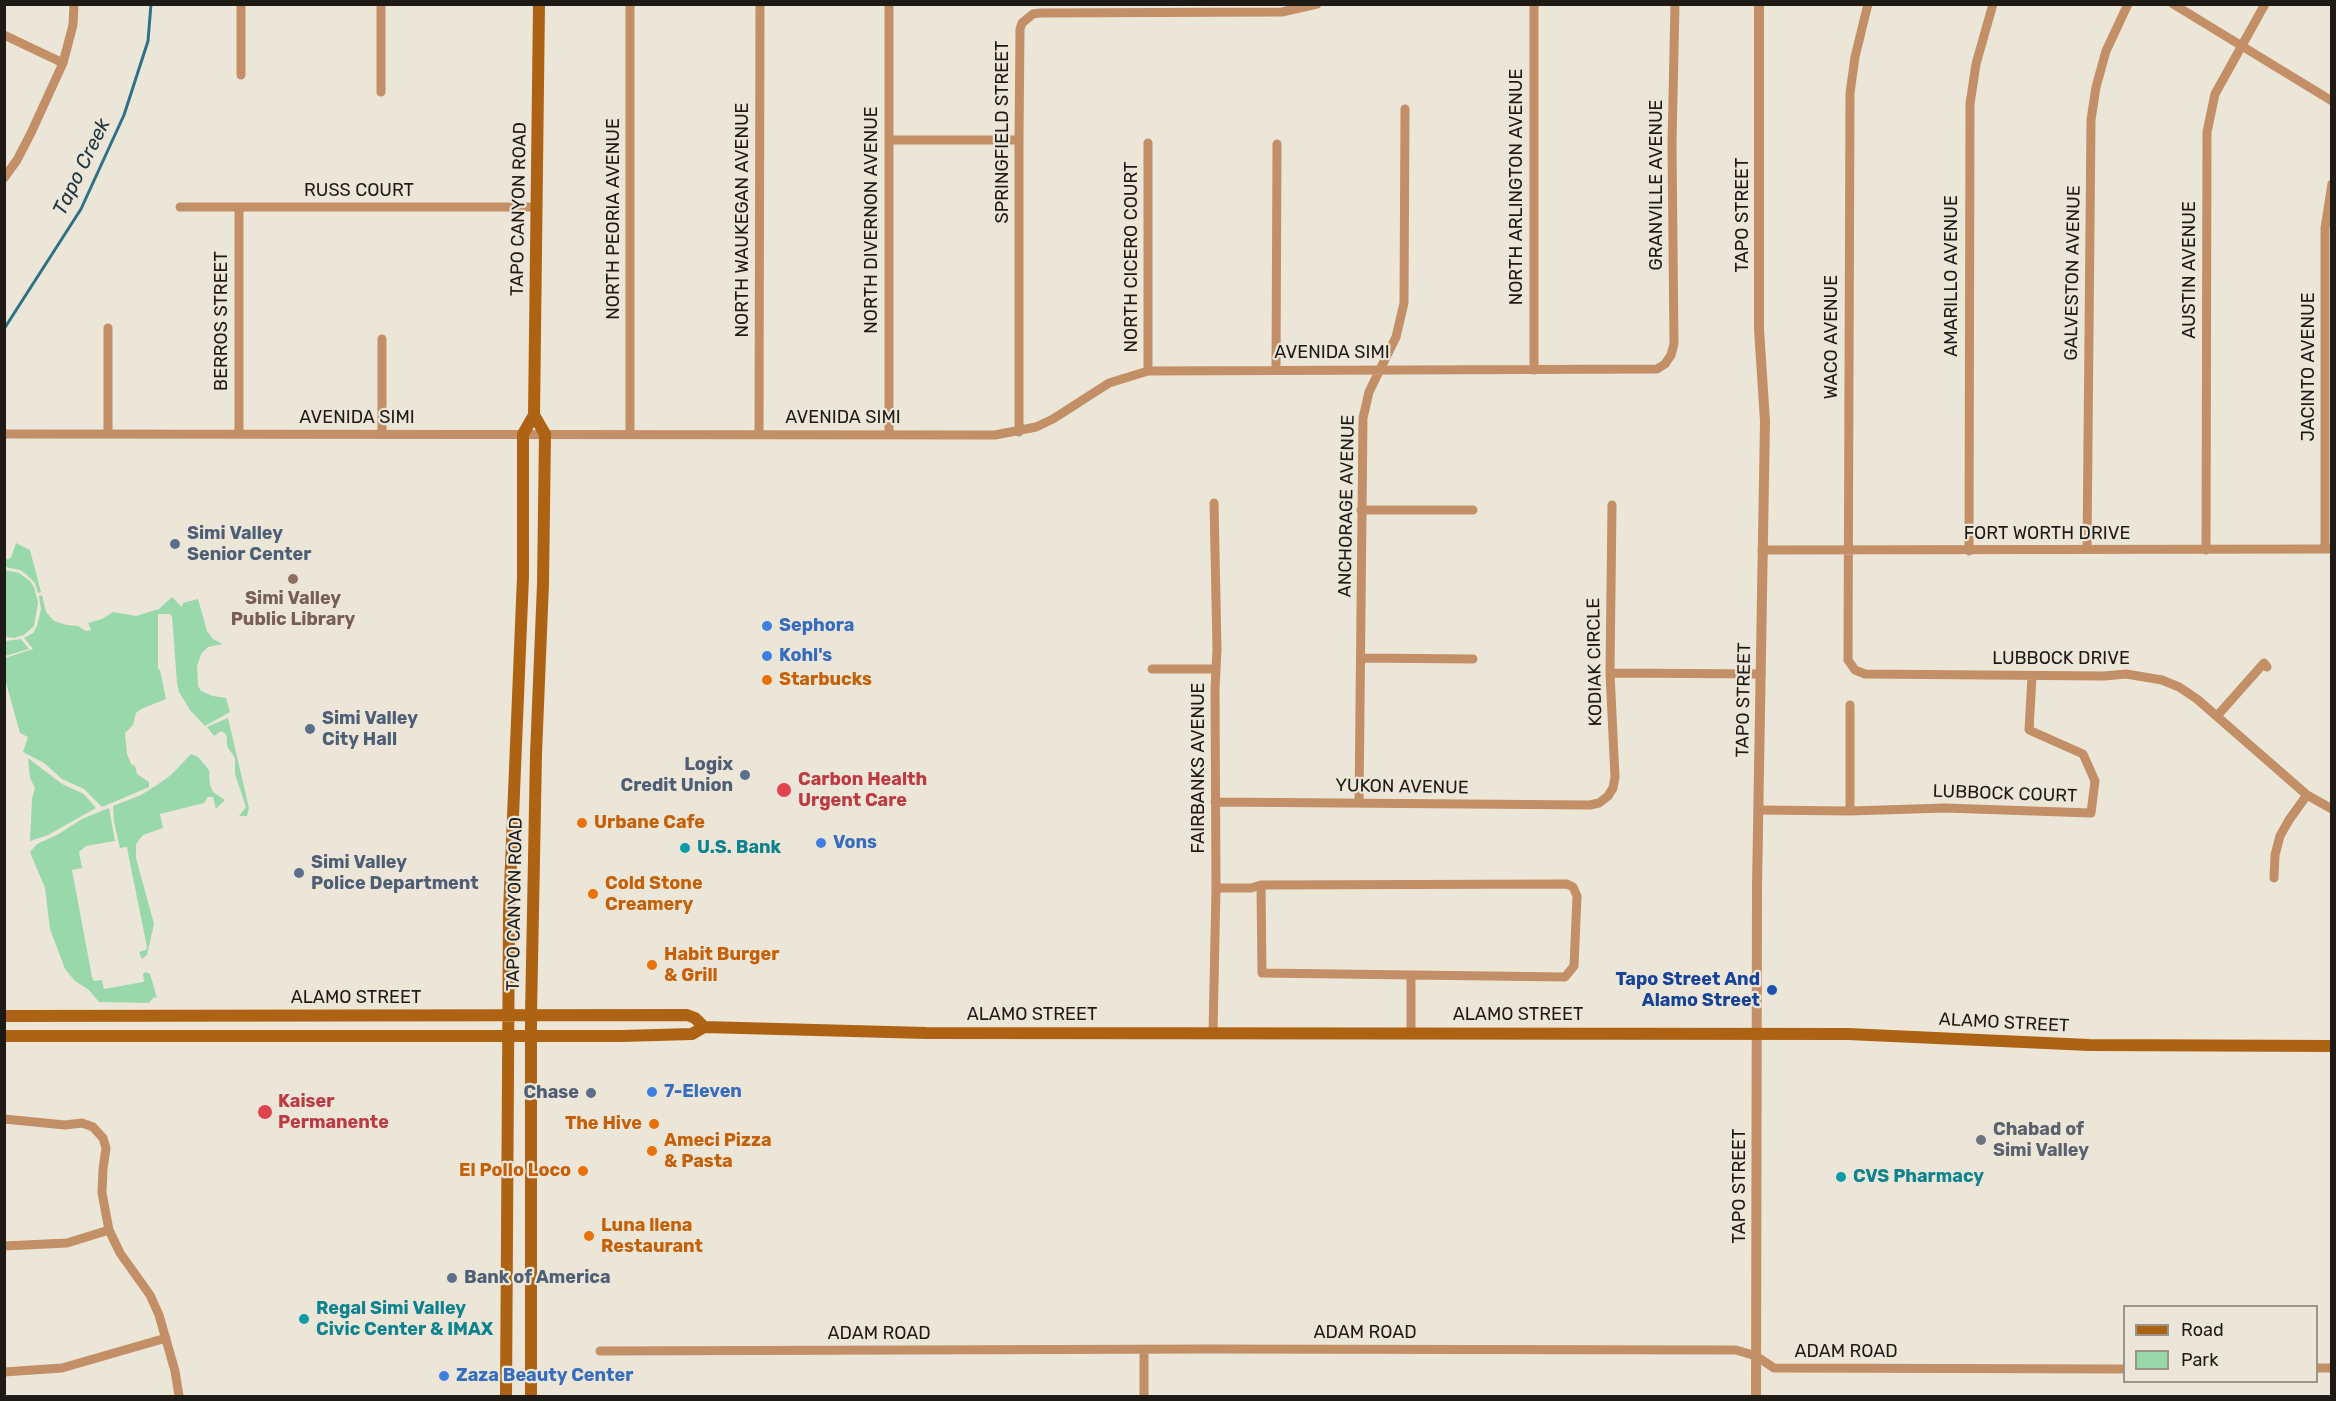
<!DOCTYPE html>
<style>
body{margin:0}
#map{position:relative;width:2336px;height:1401px;overflow:hidden;background:#ece6d9;font-family:Rubik,sans-serif}
canvas{display:block}
.frame{position:absolute;inset:0;border:6px solid #1e1b17;pointer-events:none}
.legend{position:absolute;left:2123px;top:1305px;width:195px;height:78px;box-sizing:border-box;background:#ece6d9;border:2px solid #9a958b;margin:0;padding:8px 10px;list-style:none;font-size:18px;color:#1e1b17}
.legend li{display:flex;align-items:center;gap:12px;height:30px}
.legend b{width:30px;border:2px solid #9a958b}
</style>
<div id="map">
<canvas width="2336" height="1401"></canvas>
<div class="frame"></div>
<ul class="legend">
<li><b style="height:8px;background:#ad6313"></b>Road</li>
<li><b style="height:16px;background:#99d8ab"></b>Park</li>
</ul>
</div>
<script>
const c = document.querySelector('canvas').getContext('2d');
c.lineJoin = 'round';
function fillPath(path, color) { c.fillStyle = color; c.fill(path, 'evenodd'); }
const shape = rows => new Path2D(rows.map(r => 'M' + r).join(''));
function stroke(path, color, width, dash) { c.strokeStyle = color; c.lineWidth = width; c.lineCap = dash ? 'butt' : 'round'; c.setLineDash(dash || []); c.stroke(path); }
function write(font, color, halo, rows, align = 'center') {
  c.font = font + ' Rubik,sans-serif'; c.lineWidth = 4.5; c.setLineDash([]); c.textBaseline = 'middle'; c.strokeStyle = halo; c.fillStyle = color; for (const [text, x, y, turn = 0] of rows) {
    c.save(); c.translate(x, y); c.rotate((+turn || 0) * Math.PI / 180); c.textAlign = isNaN(turn) ? turn : align; if (halo) c.strokeText(text, 0, 0); c.fillText(text, 0, 0); c.restore();
  }
}
const green = shape([
 [16,543,30,550,41,592,38,593,35,583,27,575,20,570,5,567,5,560,11,558],
 [5,570,19,573,30,581,34,587,38,603,34,626,24,635,14,638,5,637],
 [42,595,46,612,54,621,67,625,78,626,86,631,91,630,88,623,102,619,113,612,136,616,159,609,172,597,182,607,183,603,198,599,207,631,213,639,223,644,208,647,201,654,197,666,198,686,201,691,213,696,226,698,230,712,205,726,190,710,179,692,177,683,172,616,169,614,158,614,158,669,160,670,166,699,141,709,136,713,133,725,125,733,127,754,131,764,135,766,137,774,149,782,149,787,102,807,84,789,62,779,44,763,23,752,28,737,20,733,5,679,5,658,33,649,24,638,33,633,37,626,41,609,39,596],
 [21,639,29,649,5,656,5,641],
 [228,718,249,808,247,816,239,816,246,807,235,774,235,758,227,746,227,738,225,733,221,731,214,736,207,727],
 [191,754,198,757,209,770,210,785,213,792,225,800,216,809,213,797,208,797,204,803,160,814,163,828,143,835,136,844,136,858,154,924,147,955,142,959,139,952,146,950,147,947,129,858,127,847,120,848,114,822,113,806,141,795,157,785,171,775],
 [28,758,62,784,84,794,96,808,48,835,30,841,32,799,35,788,30,778],
 [109,808,115,841,86,846,79,852,82,868,72,870,92,977,94,981,102,980,104,989,143,982,144,981,143,974,145,972,150,974,157,998,154,997,149,1003,99,1002,89,990,75,981,65,969,50,929,45,888,30,852,37,844,57,835,82,819]
]);
const stream = shape([
 [4,329,81,209,124,115,148,41,151,4]
]);
const minor = shape([
 [241,4,241,75],
 [1868,4,1855,57,1850,93,1848,660,1855,670,1865,674,2104,676,2126,674,2162,680,2179,687,2197,699,2307,795,2332,809],
 [2173,4,2332,101],
 [4,35,63,63],
 [381,92,381,4],
 [889,140,1019,140],
 [4,178,17,160,31,133,63,63,73,25,74,4],
 [180,207,537,207],
 [108,328,108,434],
 [1276,370,1277,144],
 [1534,370,1534,4],
 [1148,371,1148,143],
 [1019,432,1019,140,1020,29,1022,23,1033,14,1040,13,1282,12,1317,4],
 [4,434,995,435,1036,427,1053,419,1109,383,1148,371,1657,369,1665,364,1671,355,1674,344,1672,144,1675,4],
 [239,434,239,207],
 [382,434,382,339],
 [630,434,630,4],
 [759,435,760,4],
 [889,435,889,4],
 [1361,510,1473,510],
 [2087,549,2091,120,2096,87,2106,51,2128,4],
 [2325,549,2325,228,2332,184],
 [1762,550,2332,549],
 [2206,550,2207,132,2215,94,2265,4],
 [1969,551,1970,104,1976,64,1993,4],
 [1361,658,1473,659],
 [1152,669,1216,669],
 [1610,673,1761,674],
 [1850,705,1850,811],
 [2217,716,2264,663,2267,667],
 [1215,802,1590,805,1599,803,1608,796,1613,788,1615,777,1610,673,1612,505],
 [1359,803,1363,418,1369,392,1396,337,1404,303,1405,109],
 [1759,810,1850,811,1945,808,2091,813,2095,781,2083,754,2029,730,2032,676],
 [2274,878,2275,855,2280,836,2289,820,2307,795],
 [1216,888,1251,888,1261,885,1567,884,1573,887,1577,896,1574,966,1565,977,1262,973,1261,885],
 [1411,975,1411,1033],
 [1213,1033,1216,888,1215,689,1217,649,1214,503],
 [4,1119,65,1125,82,1123,93,1127,103,1138,106,1148,103,1169,102,1193,109,1230,120,1253,150,1295,159,1315,175,1371,179,1396],
 [4,1246,67,1243,109,1230],
 [1144,1349,1144,1396],
 [600,1351,1207,1349,1736,1350,1756,1356,1774,1368,2124,1369],
 [2316,1368,2332,1368],
 [4,1372,62,1368,166,1338]
]);
const tertiary = shape([
 [1756,1396,1757,886,1765,421,1759,329,1759,4]
]);
const secondary = shape([
 [4,1016,687,1015,695,1018,704,1027],
 [4,1036,621,1036,692,1034,704,1027,926,1033,1848,1034,2089,1045,2332,1046],
 [506,1396,509,912,523,577,523,434,534,415,539,4],
 [531,1396,531,1015,536,754,543,584,545,434,534,415]
]);
const markers = [
 [175,544,6,"#5c6f8a"],
 [293,579,6,"#8d6e63"],
 [767,626,6,"#3f7fe0"],
 [767,656,6,"#3f7fe0"],
 [767,680,6,"#e8710a"],
 [310,729,6,"#5c6f8a"],
 [745,775,6,"#5c6f8a"],
 [784,790,8,"#e0444e"],
 [582,823,6,"#e8710a"],
 [821,843,6,"#3f7fe0"],
 [685,848,6,"#0f9aa8"],
 [299,873,6,"#5c6f8a"],
 [593,894,6,"#e8710a"],
 [652,965,6,"#e8710a"],
 [1772,990,6,"#1a4fb4"],
 [652,1092,6,"#3f7fe0"],
 [591,1093,6,"#5c6f8a"],
 [265,1112,8,"#e0444e"],
 [654,1124,6,"#e8710a"],
 [1981,1140,6,"#6b7280"],
 [652,1151,6,"#e8710a"],
 [583,1171,6,"#e8710a"],
 [1841,1177,6,"#0f9aa8"],
 [589,1236,6,"#e8710a"],
 [452,1278,6,"#5c6f8a"],
 [304,1319,6,"#0f9aa8"],
 [444,1376,6,"#3f7fe0"]
];
const streetNames = [
 ["SPRINGFIELD STREET",1003,132,-90],
 ["GRANVILLE AVENUE",1657,185,-90],
 ["NORTH ARLINGTON AVENUE",1517,187,-90],
 ["RUSS COURT",359,191],
 ["TAPO CANYON ROAD",519,209,-89],
 ["TAPO STREET",1743,215,-90],
 ["NORTH PEORIA AVENUE",614,219,-90],
 ["NORTH WAUKEGAN AVENUE",743,220,-90],
 ["NORTH DIVERNON AVENUE",872,220,-90],
 ["NORTH CICERO COURT",1132,257,-90],
 ["AUSTIN AVENUE",2190,270,-90],
 ["GALVESTON AVENUE",2073,273,-89],
 ["AMARILLO AVENUE",1952,276,-90],
 ["BERROS STREET",222,321,-90],
 ["WACO AVENUE",1832,337,-90],
 ["AVENIDA SIMI",1332,353],
 ["JACINTO AVENUE",2309,367,-90],
 ["AVENIDA SIMI",357,418],
 ["AVENIDA SIMI",843,418],
 ["ANCHORAGE AVENUE",1347,506,-89],
 ["FORT WORTH DRIVE",2047,534],
 ["LUBBOCK DRIVE",2061,659],
 ["KODIAK CIRCLE",1595,662,-91],
 ["TAPO STREET",1744,700,-89],
 ["FAIRBANKS AVENUE",1199,768,-90],
 ["YUKON AVENUE",1402,787,1],
 ["LUBBOCK COURT",2005,794,2],
 ["TAPO CANYON ROAD",515,904,-89],
 ["ALAMO STREET",356,998],
 ["ALAMO STREET",1032,1015],
 ["ALAMO STREET",1518,1015],
 ["ALAMO STREET",2004,1023,3],
 ["TAPO STREET",1740,1186,-90],
 ["ADAM ROAD",1365,1333],
 ["ADAM ROAD",879,1334],
 ["ADAM ROAD",1846,1352]
];
const serviceNames = [
 ["Simi Valley",187,534],
 ["Senior Center",187,555],
 ["Simi Valley",322,719],
 ["City Hall",322,740],
 ["Logix",733,765,"right"],
 ["Credit Union",733,786,"right"],
 ["Simi Valley",311,863],
 ["Police Department",311,884],
 ["Chase",579,1093,"right"],
 ["Bank of America",464,1278]
];
const educationNames = [
 ["Simi Valley",293,599],
 ["Public Library",293,620]
];
const shopNames = [
 ["Sephora",779,626],
 ["Kohl's",779,656],
 ["Vons",833,843],
 ["7-Eleven",664,1092],
 ["Zaza Beauty Center",456,1376]
];
const foodNames = [
 ["Starbucks",779,680],
 ["Urbane Cafe",594,823],
 ["Cold Stone",605,884],
 ["Creamery",605,905],
 ["Habit Burger",664,955],
 ["& Grill",664,976],
 ["The Hive",642,1124,"right"],
 ["Ameci Pizza",664,1141],
 ["& Pasta",664,1162],
 ["El Pollo Loco",571,1171,"right"],
 ["Luna llena",601,1226],
 ["Restaurant",601,1247]
];
const healthNames = [
 ["Carbon Health",798,780],
 ["Urgent Care",798,801],
 ["Kaiser",278,1102],
 ["Permanente",278,1123]
];
const cultureNames = [
 ["U.S. Bank",697,848],
 ["CVS Pharmacy",1853,1177],
 ["Regal Simi Valley",316,1309],
 ["Civic Center & IMAX",316,1330]
];
const transitNames = [
 ["Tapo Street And",1760,980],
 ["Alamo Street",1760,1001]
];
const worshipNames = [
 ["Chabad of",1993,1130],
 ["Simi Valley",1993,1151]
];
const waterNames = [
 ["Tapo Creek",82,167,-64]
];
fillPath(green, '#99d8ab');
stroke(stream, '#2e7288', 3);
stroke(minor, '#c38f66', 9);
stroke(tertiary, '#c38f66', 10);
stroke(secondary, '#ad6313', 12);
for (const [x, y, r, color] of markers) { const dot = new Path2D(); dot.arc(x, y, r, 0, 2 * Math.PI); c.fillStyle = color; c.fill(dot); stroke(dot, '#ece6d9', 2); }
write('18px', '#1e1b17', '#ece6d9', streetNames);
write('bold 18px', '#4e5e75', '#ece6d9', serviceNames, 'left');
write('bold 18px', '#785e54', '#ece6d9', educationNames);
write('bold 18px', '#366cbe', '#ece6d9', shopNames, 'left');
write('bold 18px', '#c56008', '#ece6d9', foodNames, 'left');
write('bold 18px', '#be3a42', '#ece6d9', healthNames, 'left');
write('bold 18px', '#0d838f', '#ece6d9', cultureNames, 'left');
write('bold 18px', '#164399', '#ece6d9', transitNames, 'right');
write('bold 18px', '#5b616d', '#ece6d9', worshipNames, 'left');
write('italic 20px', '#21363f', '#ece6d9', waterNames);
</script>
